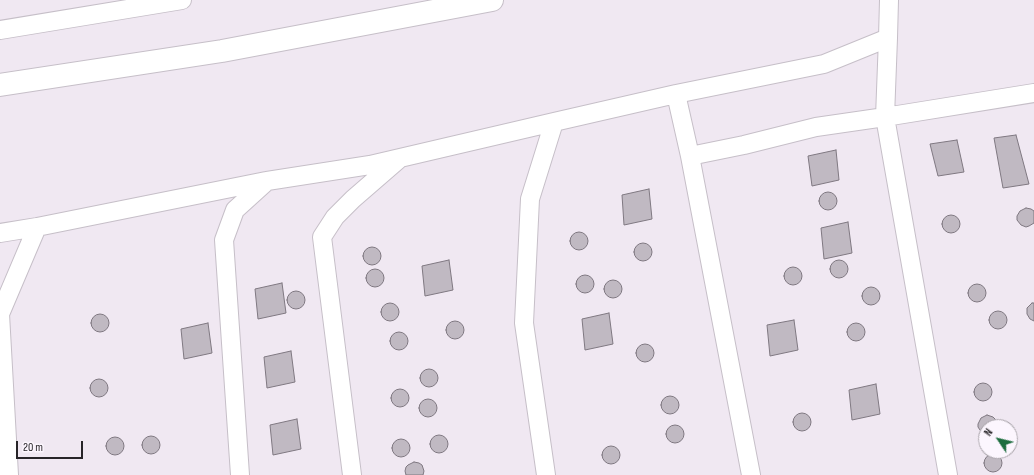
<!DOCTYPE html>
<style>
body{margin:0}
#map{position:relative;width:1034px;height:475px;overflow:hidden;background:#f0e8f2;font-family:"Sofia Sans Condensed",sans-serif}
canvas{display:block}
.north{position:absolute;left:978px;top:419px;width:40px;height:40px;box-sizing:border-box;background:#fcf6fe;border:1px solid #a7a2a8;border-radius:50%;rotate:305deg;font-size:11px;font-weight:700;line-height:16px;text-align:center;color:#272428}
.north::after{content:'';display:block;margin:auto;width:14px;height:18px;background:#1d6d3e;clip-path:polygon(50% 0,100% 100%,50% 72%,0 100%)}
.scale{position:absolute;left:16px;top:441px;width:67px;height:18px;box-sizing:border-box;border:2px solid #272428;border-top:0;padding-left:5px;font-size:12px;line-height:14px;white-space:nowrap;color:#272428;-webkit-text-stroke:3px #fcf6fe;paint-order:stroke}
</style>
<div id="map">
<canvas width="1034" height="475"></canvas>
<div class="north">N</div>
<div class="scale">20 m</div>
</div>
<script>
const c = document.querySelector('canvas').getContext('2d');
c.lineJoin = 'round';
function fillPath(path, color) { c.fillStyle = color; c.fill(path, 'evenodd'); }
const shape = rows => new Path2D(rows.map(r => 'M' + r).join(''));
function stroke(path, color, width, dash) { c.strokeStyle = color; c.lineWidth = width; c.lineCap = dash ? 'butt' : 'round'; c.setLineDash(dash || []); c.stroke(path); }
const building = shape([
 [1016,135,1029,184,1003,188,994,138,1016,135],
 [957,140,964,172,938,176,930,144,957,140],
 [836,150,839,180,812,186,808,156,836,150],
 [649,189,652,219,624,225,622,195,649,189],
 '819 201a9 9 0 1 1 18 0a9 9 0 1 1-18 0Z',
 [1026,208,1031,209,1034,211,1034,223,1029,226,1026,227,1021,225,1017,220,1017,216,1020,211,1026,208],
 '942 224a9 9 0 1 1 18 0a9 9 0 1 1-18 0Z',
 [848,222,852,253,824,259,821,228,848,222],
 '570 241a9 9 0 1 1 18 0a9 9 0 1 1-18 0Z',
 '634 252a9 9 0 1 1 18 0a9 9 0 1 1-18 0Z',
 '363 256a9 9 0 1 1 18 0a9 9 0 1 1-18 0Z',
 '830 269a9 9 0 1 1 18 0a9 9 0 1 1-18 0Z',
 [449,260,453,290,425,296,422,266,449,260],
 '784 276a9 9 0 1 1 18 0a9 9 0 1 1-18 0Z',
 '366 278a9 9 0 1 1 18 0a9 9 0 1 1-18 0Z',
 '576 284a9 9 0 1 1 18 0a9 9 0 1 1-18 0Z',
 '604 289a9 9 0 1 1 18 0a9 9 0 1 1-18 0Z',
 [282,283,286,313,258,319,255,289,282,283],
 '968 293a9 9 0 1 1 18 0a9 9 0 1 1-18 0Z',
 '862 296a9 9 0 1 1 18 0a9 9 0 1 1-18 0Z',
 '287 300a9 9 0 1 1 18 0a9 9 0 1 1-18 0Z',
 '381 312a9 9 0 1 1 18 0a9 9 0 1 1-18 0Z',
 [1032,303,1034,303,1034,321,1030,319,1027,314,1027,308,1032,303],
 '989 320a9 9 0 1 1 18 0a9 9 0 1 1-18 0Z',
 [609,313,613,344,585,350,582,319,609,313],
 '91 323a9 9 0 1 1 18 0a9 9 0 1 1-18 0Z',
 [794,320,798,350,770,356,767,325,794,320],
 '446 330a9 9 0 1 1 18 0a9 9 0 1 1-18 0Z',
 '847 332a9 9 0 1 1 18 0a9 9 0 1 1-18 0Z',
 [208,323,212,353,184,359,181,329,208,323],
 '390 341a9 9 0 1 1 18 0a9 9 0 1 1-18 0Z',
 '636 353a9 9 0 1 1 18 0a9 9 0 1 1-18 0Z',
 [291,351,295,382,267,388,264,357,291,351],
 '420 378a9 9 0 1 1 18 0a9 9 0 1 1-18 0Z',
 '90 388a9 9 0 1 1 18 0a9 9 0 1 1-18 0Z',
 '974 392a9 9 0 1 1 18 0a9 9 0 1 1-18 0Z',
 [876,384,880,414,852,420,849,390,876,384],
 '391 398a9 9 0 1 1 18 0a9 9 0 1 1-18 0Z',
 '661 405a9 9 0 1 1 18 0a9 9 0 1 1-18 0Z',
 '419 408a9 9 0 1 1 18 0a9 9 0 1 1-18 0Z',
 '793 422a9 9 0 1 1 18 0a9 9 0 1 1-18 0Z',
 [987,415,993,417,995,419,997,424,997,427,986,427,986,434,982,432,980,430,978,427,978,424,981,418,987,415],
 [297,419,301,449,273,455,270,425,297,419],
 '666 434a9 9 0 1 1 18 0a9 9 0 1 1-18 0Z',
 '430 444a9 9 0 1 1 18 0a9 9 0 1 1-18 0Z',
 '142 445a9 9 0 1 1 18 0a9 9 0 1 1-18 0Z',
 '106 446a9 9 0 1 1 18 0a9 9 0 1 1-18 0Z',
 '392 448a9 9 0 1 1 18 0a9 9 0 1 1-18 0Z',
 '602 455a9 9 0 1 1 18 0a9 9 0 1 1-18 0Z',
 '984 463a9 9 0 1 1 18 0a9 9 0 1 1-18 0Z',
 [414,462,419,463,422,465,424,471,423,475,406,475,405,471,406,467,408,465,414,462]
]);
const minor = shape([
 [0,30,182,0],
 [676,94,690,156],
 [0,233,37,227,266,181],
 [9,475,0,314,37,227],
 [240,475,224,240,235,210,267,181,370,165,554,122,676,94,824,64,888,38,889,0],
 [352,475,322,237,335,217,353,199,398,160],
 [546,475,524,323,530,199,554,122],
 [751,475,690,156,744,145,816,127,885,117,888,38],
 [948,475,885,117,1034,93]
]);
const tertiary = shape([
 [0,85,222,51,492,0]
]);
fillPath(building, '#c0b9c2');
stroke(building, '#7f7881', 1);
stroke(minor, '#c6bfc8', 20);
stroke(tertiary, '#c6bfc8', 24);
stroke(minor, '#fff', 18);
stroke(tertiary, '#fff', 22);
</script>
